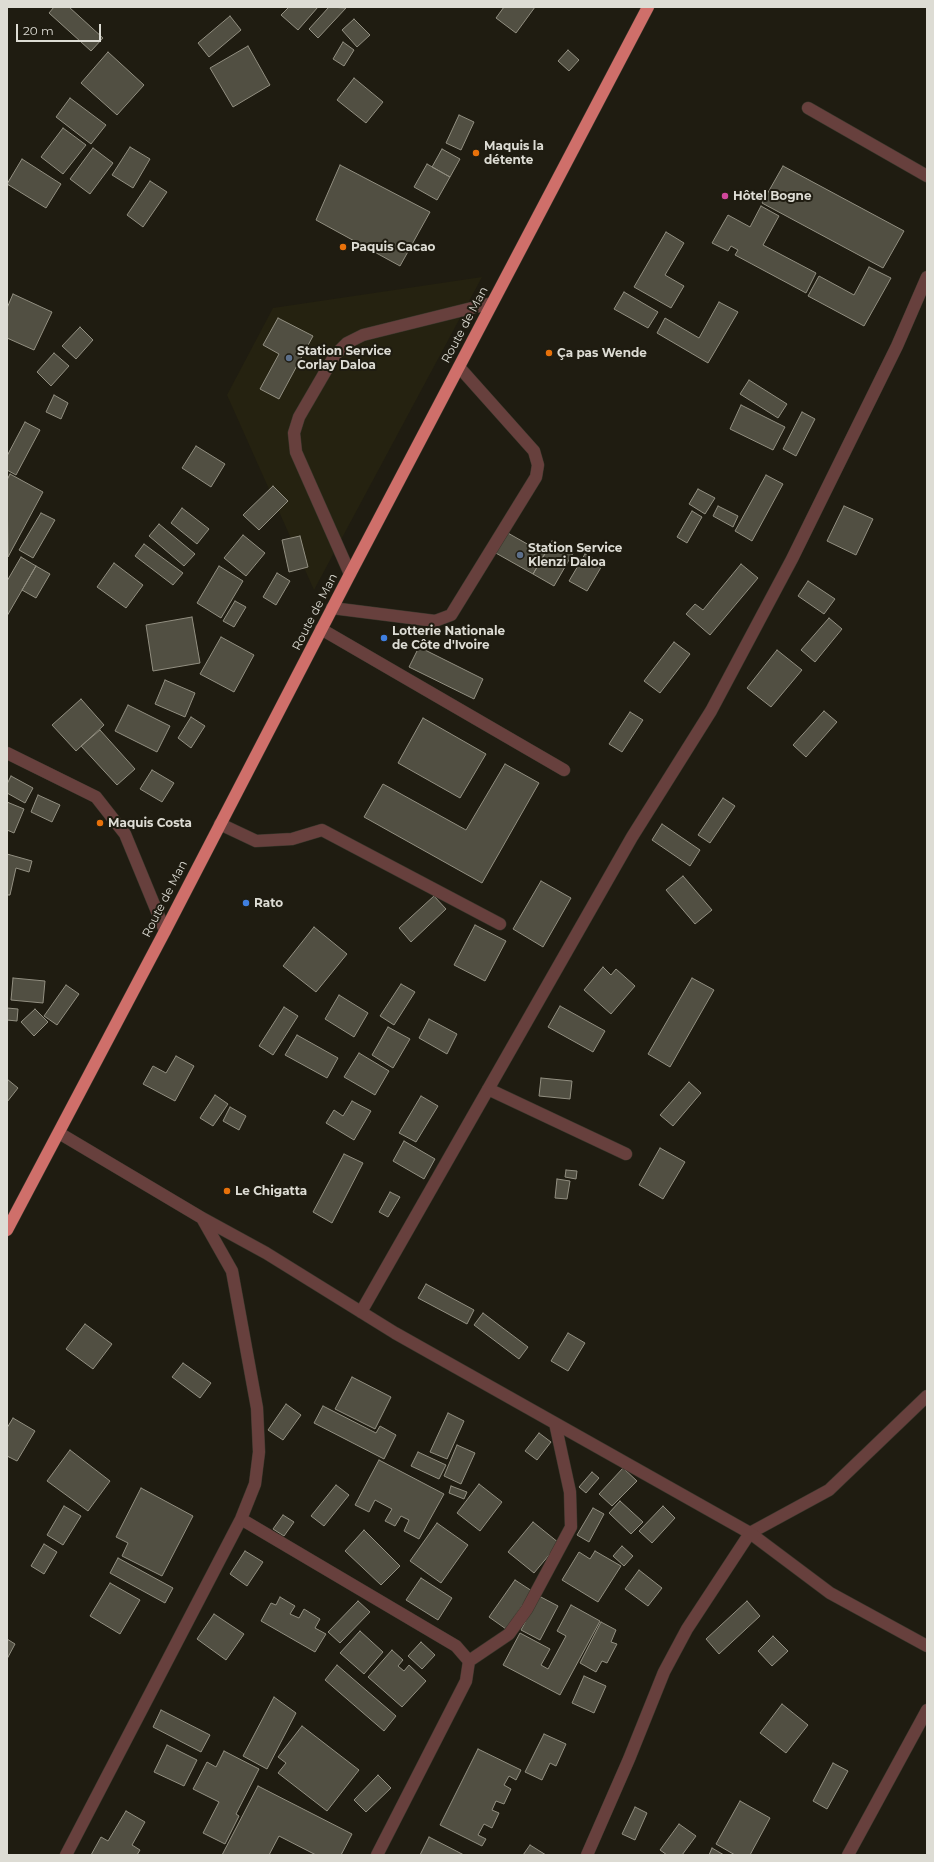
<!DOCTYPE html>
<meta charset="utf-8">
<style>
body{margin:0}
#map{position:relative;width:934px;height:1862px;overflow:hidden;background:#1f1c11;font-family:Montserrat,sans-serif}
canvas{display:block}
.frame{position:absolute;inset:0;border:8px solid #dddcd4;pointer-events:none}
.scale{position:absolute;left:16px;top:24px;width:85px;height:18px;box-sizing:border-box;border:2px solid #dddcd4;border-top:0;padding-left:5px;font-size:12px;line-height:14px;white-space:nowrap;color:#dddcd4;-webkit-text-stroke:3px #1f1c11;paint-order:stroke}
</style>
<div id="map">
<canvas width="934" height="1862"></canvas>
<div class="frame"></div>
<div class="scale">20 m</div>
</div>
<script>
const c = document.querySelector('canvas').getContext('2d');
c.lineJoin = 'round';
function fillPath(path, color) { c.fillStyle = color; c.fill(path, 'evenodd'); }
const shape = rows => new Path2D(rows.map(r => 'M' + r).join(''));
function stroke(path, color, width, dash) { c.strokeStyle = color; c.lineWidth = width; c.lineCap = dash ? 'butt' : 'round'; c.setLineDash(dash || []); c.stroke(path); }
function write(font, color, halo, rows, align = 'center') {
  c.font = font + ' Montserrat,sans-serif'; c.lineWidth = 4; c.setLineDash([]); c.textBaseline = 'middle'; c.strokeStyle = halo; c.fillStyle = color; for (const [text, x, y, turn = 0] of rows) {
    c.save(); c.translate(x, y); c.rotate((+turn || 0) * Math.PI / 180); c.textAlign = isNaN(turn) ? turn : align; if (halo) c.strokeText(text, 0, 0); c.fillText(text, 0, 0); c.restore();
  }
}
const built = shape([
 [482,277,314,590,227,395,273,308]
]);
const building = shape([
 [54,7,69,7,103,38,91,51,49,13,54,7],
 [289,7,318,7,298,30,281,15,289,7],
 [329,7,346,8,318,38,309,29,329,7],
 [504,7,535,7,516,33,496,18,504,7],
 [230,16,241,30,209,57,198,43,230,16],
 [354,19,370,35,357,47,342,30,354,19],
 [343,42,354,50,344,66,333,59,343,42],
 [248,46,270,85,233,107,210,68,248,46],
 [568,50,579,60,569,71,558,61,568,50],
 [108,52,144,85,117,115,81,83,108,52],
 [354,78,383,102,366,123,337,100,354,78],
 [70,98,106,125,91,144,56,117,70,98],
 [459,115,474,122,461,150,446,143,459,115],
 [63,128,86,145,63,174,41,157,63,128],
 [130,147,150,159,133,188,112,175,130,147],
 [93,148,113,163,90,194,70,179,93,148],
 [442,149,460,159,450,177,432,167,442,149],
 [22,159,61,184,46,208,7,184,22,159],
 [427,164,450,177,437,200,414,187,427,164],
 [340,165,430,212,400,266,316,220,340,165],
 [783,166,904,231,883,268,762,203,783,166],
 [150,181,167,192,143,227,127,215,150,181],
 [761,206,779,216,763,245,816,273,806,293,735,255,738,250,731,246,728,251,712,243,728,215,750,227,761,206],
 [666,232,684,243,665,275,684,286,671,308,634,287,666,232],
 [869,267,891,278,864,326,808,296,819,276,854,295,869,267],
 [624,292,658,312,648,328,614,309,624,292],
 [13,294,52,312,34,350,7,338,7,308,13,294],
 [719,302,738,312,708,363,657,333,665,318,699,338,719,302],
 [278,318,313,336,279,399,260,389,279,354,263,345,278,318],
 [80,327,93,340,76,359,62,346,80,327],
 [54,353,69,366,51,386,37,372,54,353],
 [749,380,787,404,778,418,740,394,749,380],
 [54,395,68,403,61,419,46,412,54,395],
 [741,405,785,427,773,450,730,429,741,405],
 [802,412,815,419,796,456,783,449,802,412],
 [25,422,40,430,16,475,7,470,7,456,25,422],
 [196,446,225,464,211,487,182,468,196,446],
 [10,474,43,492,8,557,7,480,10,474],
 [766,475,783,484,752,541,735,531,766,475],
 [273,486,288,501,259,530,243,515,273,486],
 [698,489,715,498,705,514,689,504,698,489],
 [718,506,738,516,733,527,713,516,718,506],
 [844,506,873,519,856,555,827,541,844,506],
 [182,508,209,529,197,544,171,523,182,508],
 [692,511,702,517,687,543,677,537,692,511],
 [41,513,55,520,33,558,19,550,41,513],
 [159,524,195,554,184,566,149,536,159,524],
 [506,532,545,554,533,574,494,552,506,532],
 [243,535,265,553,246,576,224,558,243,535],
 [300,536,308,567,289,572,282,540,300,536],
 [552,541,573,553,554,586,533,574,552,541],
 [144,544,183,573,173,585,135,556,144,544],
 [585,554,603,564,587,591,569,581,585,554],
 [21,557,36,566,7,616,7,581,21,557],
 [114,563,143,585,126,608,97,587,114,563],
 [741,564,758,578,710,635,686,614,695,604,703,610,741,564],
 [36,566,50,574,36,598,22,590,36,566],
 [219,566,243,581,221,618,197,603,219,566],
 [277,573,290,581,276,605,263,597,277,573],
 [808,581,835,599,824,614,798,596,808,581],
 [235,601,246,607,234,627,223,621,235,601],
 [192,617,200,663,153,671,146,625,192,617],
 [829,618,842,629,815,662,801,650,829,618],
 [221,637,254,655,234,692,200,674,221,637],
 [674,642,690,654,660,693,644,681,674,642],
 [419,647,483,679,474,699,409,667,419,647],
 [777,650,802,670,771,707,747,688,777,650],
 [165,680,195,693,185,717,155,704,165,680],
 [81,699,104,725,76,751,52,725,81,699],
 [128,705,170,726,157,752,115,731,128,705],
 [824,711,837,722,806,757,793,745,824,711],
 [630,712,643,720,622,752,609,744,630,712],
 [191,717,205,726,191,748,178,738,191,717],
 [423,718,486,754,460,798,398,763,423,718],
 [100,730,135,769,117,785,81,746,100,730],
 [505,764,539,783,482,883,364,817,383,784,466,830,505,764],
 [152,770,174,783,162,802,140,789,152,770],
 [11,776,33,788,25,803,7,793,7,784,11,776],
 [38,795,60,805,52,822,31,812,38,795],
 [723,798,735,806,710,843,698,835,723,798],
 [7,802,24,809,14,833,7,830,7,802],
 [662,824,700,850,690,866,652,840,662,824],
 [7,854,32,861,29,872,16,868,10,895,7,895,7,854],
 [683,876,712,910,695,924,666,890,683,876],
 [541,881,571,898,543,947,513,929,541,881],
 [434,896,446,909,411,942,399,928,434,896],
 [475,925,506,941,485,981,454,965,475,925],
 [314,927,347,954,316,992,283,966,314,927],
 [603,967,611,975,616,969,635,986,611,1014,584,990,603,967],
 [13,978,45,981,43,1003,11,1000,13,978],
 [692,978,714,990,670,1067,648,1054,692,978],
 [401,984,415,992,394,1025,380,1016,401,984],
 [66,985,79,994,57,1025,44,1016,66,985],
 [339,995,368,1013,354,1037,325,1019,339,995],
 [560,1006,605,1031,593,1052,548,1027,560,1006],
 [284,1007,298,1016,273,1055,259,1046,284,1007],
 [7,1008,18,1009,17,1021,7,1020,7,1008],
 [35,1009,48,1022,34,1036,21,1022,35,1009],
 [429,1019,457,1034,447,1054,419,1038,429,1019],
 [388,1027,410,1039,393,1068,372,1055,388,1027],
 [297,1035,338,1058,327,1078,285,1055,297,1035],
 [359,1053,389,1071,375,1095,344,1077,359,1053],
 [176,1056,194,1066,175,1101,143,1084,153,1066,166,1073,176,1056],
 [541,1078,572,1081,570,1099,539,1096,541,1078],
 [7,1079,18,1088,7,1102,7,1079],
 [689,1082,701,1093,673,1126,660,1115,689,1082],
 [215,1095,228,1104,213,1126,200,1118,215,1095],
 [421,1096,438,1106,416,1142,399,1133,421,1096],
 [352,1101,371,1111,354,1140,326,1123,334,1110,343,1116,352,1101],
 [230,1107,246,1116,239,1130,223,1121,230,1107],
 [404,1141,435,1159,424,1179,393,1161,404,1141],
 [660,1148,685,1162,663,1199,639,1185,660,1148],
 [344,1154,363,1163,332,1223,313,1212,344,1154],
 [566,1170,577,1171,576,1179,565,1177,566,1170],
 [557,1179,570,1181,567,1199,555,1198,557,1179],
 [390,1192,400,1197,388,1217,379,1212,390,1192],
 [426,1284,474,1310,467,1324,418,1298,426,1284],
 [483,1313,528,1347,519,1359,474,1325,483,1313],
 [85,1324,112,1344,93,1369,66,1349,85,1324],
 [568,1333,585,1343,568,1371,551,1361,568,1333],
 [183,1363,211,1383,200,1398,172,1377,183,1363],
 [352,1377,391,1397,375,1429,335,1409,352,1377],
 [286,1404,301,1415,283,1440,268,1430,286,1404],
 [323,1406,376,1433,380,1426,396,1435,384,1459,314,1423,323,1406],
 [448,1413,464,1421,447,1459,430,1452,448,1413],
 [13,1418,35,1431,17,1461,7,1456,7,1428,13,1418],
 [539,1433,551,1442,537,1460,525,1451,539,1433],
 [457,1445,475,1453,461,1484,444,1476,457,1445],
 [70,1450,110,1481,88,1511,47,1481,70,1450],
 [418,1452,446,1465,439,1479,411,1466,418,1452],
 [379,1460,444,1494,419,1539,404,1531,409,1520,401,1516,395,1526,385,1521,392,1509,375,1500,369,1512,355,1505,379,1460],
 [623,1468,637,1481,612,1506,599,1494,623,1468],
 [592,1472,599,1478,586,1493,579,1487,592,1472],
 [479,1484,502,1502,480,1531,457,1513,479,1484],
 [336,1485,349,1495,324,1526,311,1516,336,1485],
 [451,1486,467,1492,464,1499,449,1493,451,1486],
 [141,1488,193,1516,162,1576,122,1556,128,1543,116,1537,141,1488],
 [620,1501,643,1522,631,1534,609,1513,620,1501],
 [64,1506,81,1516,63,1545,47,1535,64,1506],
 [663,1506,675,1518,652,1543,639,1531,663,1506],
 [593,1508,604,1514,589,1542,577,1535,593,1508],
 [283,1515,294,1522,284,1536,273,1529,283,1515],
 [533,1522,559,1543,534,1573,508,1552,533,1522],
 [437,1523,468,1545,441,1583,410,1561,437,1523],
 [364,1530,400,1566,381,1585,345,1551,364,1530],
 [44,1544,57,1552,44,1574,31,1566,44,1544],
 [622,1546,633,1556,624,1566,613,1556,622,1546],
 [245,1551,263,1562,247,1586,230,1574,245,1551],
 [595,1551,621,1566,598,1602,562,1580,579,1552,590,1559,595,1551],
 [118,1558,173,1588,165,1603,110,1573,118,1558],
 [639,1570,662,1588,648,1606,625,1589,639,1570],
 [421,1578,452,1598,438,1620,406,1600,421,1578],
 [515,1580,532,1591,506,1629,489,1617,515,1580],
 [110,1583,140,1600,120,1634,90,1616,110,1583],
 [539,1596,558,1606,540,1640,521,1630,539,1596],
 [280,1597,295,1606,290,1614,299,1618,304,1609,320,1619,315,1628,326,1634,315,1652,261,1621,271,1603,276,1605,280,1597],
 [358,1601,370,1612,340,1643,328,1632,358,1601],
 [747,1601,760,1616,719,1654,706,1639,747,1601],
 [571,1605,600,1621,560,1695,503,1665,520,1633,550,1649,541,1665,548,1669,566,1636,557,1631,571,1605],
 [214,1614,244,1634,226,1660,197,1639,214,1614],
 [601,1622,616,1630,611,1642,617,1644,607,1663,602,1661,596,1672,580,1663,601,1622],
 [360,1631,383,1652,364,1674,340,1653,360,1631],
 [773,1636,788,1651,772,1666,758,1651,773,1636],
 [7,1639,15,1644,7,1659,7,1639],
 [421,1642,435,1655,422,1669,408,1656,421,1642],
 [392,1650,403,1660,398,1666,404,1671,409,1665,426,1681,402,1707,368,1677,392,1650],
 [337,1665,396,1716,384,1731,325,1680,337,1665],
 [584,1676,606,1686,594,1713,572,1703,584,1676],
 [274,1697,296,1713,267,1769,243,1756,274,1697],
 [782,1704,808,1725,786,1753,760,1733,782,1704],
 [161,1710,210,1735,201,1752,153,1727,161,1710],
 [302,1726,359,1770,327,1811,278,1773,286,1763,278,1757,302,1726],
 [544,1734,566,1744,556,1766,550,1763,542,1780,525,1772,544,1734],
 [167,1745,197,1760,184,1786,154,1772,167,1745],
 [478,1749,521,1770,516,1780,509,1776,504,1785,511,1789,504,1804,496,1801,492,1810,499,1813,492,1828,484,1824,478,1835,486,1839,482,1846,440,1825,478,1749],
 [224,1751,259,1769,236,1814,239,1816,225,1844,203,1833,219,1802,193,1789,207,1762,216,1767,224,1751],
 [833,1763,848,1771,827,1809,813,1801,833,1763],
 [378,1775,391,1788,366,1812,354,1800,378,1775],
 [258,1786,352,1834,341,1855,316,1855,279,1836,269,1855,222,1855,258,1786],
 [740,1801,770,1818,750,1855,735,1855,716,1844,740,1801],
 [635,1807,647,1813,635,1840,622,1834,635,1807],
 [126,1811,145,1822,132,1845,140,1850,137,1855,91,1855,101,1837,108,1841,126,1811],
 [679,1824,696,1836,682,1855,667,1855,660,1850,679,1824],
 [429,1837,464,1855,420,1855,429,1837],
 [530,1845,546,1855,523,1855,530,1845],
 [712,1848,724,1855,709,1855,712,1848]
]);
const lane = shape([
 [350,574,296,452,294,433,299,417,335,355,347,343,363,335,492,303],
 [332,608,435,621,451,615,536,477,538,465,534,451,459,367],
 [750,1533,829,1490,927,1396]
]);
const street = shape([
 [808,108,927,176],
 [321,629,564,770],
 [7,753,96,797,125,834,165,931],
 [220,824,256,841,292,839,322,830,500,924],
 [488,1089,626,1154],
 [59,1133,202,1218,266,1253,395,1333,750,1533,830,1593,927,1646],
 [361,1312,632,837,711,711,792,559,897,346,927,277],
 [241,1519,456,1646,469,1661,466,1681,377,1855],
 [469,1661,509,1634,527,1609,571,1527,570,1492,555,1423],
 [66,1855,241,1519,255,1484,259,1452,257,1408,232,1271,202,1218],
 [587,1855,629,1759,664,1672,687,1629,750,1533],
 [848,1855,927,1710]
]);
const highway = shape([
 [7,1230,165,931,350,574,648,7]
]);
const markers = [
 [476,153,4,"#e8710a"],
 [725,196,4,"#d1479c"],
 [343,247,4,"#e8710a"],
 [549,353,4,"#e8710a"],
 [289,358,4,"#5c6f8a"],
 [520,555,4,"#5c6f8a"],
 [384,638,4,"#3f7fe0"],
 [100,823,4,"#e8710a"],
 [246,903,4,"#3f7fe0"],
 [227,1191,4,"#e8710a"]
];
const poiNames = [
 ["Maquis la",484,146],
 ["détente",484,160],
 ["Hôtel Bogne",733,196],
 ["Paquis Cacao",351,247],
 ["Station Service",297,351],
 ["Corlay Daloa",297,365],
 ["Ça pas Wende",557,353],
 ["Station Service",528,548],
 ["Klenzi Daloa",528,562],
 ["Lotterie Nationale",392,631],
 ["de Côte d'Ivoire",392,645],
 ["Maquis Costa",108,823],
 ["Rato",254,903],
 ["Le Chigatta",235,1191]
];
const streetNames = [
 ["Route de Man",465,325,-62],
 ["Route de Man",315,612,-63],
 ["Route de Man",165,899,-63]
];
fillPath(built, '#252210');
fillPath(building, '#514f42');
stroke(building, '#928f81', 1);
stroke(lane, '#3a372c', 13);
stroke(street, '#3a372c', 13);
stroke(highway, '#3a372c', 13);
stroke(lane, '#67403d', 12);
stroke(street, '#67403d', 12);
stroke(highway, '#cf6f6a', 12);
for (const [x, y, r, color] of markers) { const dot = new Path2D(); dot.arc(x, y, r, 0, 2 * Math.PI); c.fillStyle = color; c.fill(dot); stroke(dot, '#1f1c11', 1.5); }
write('bold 12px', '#dddcd4', '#1f1c11', poiNames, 'left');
write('12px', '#dddcd4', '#1f1c11', streetNames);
</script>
